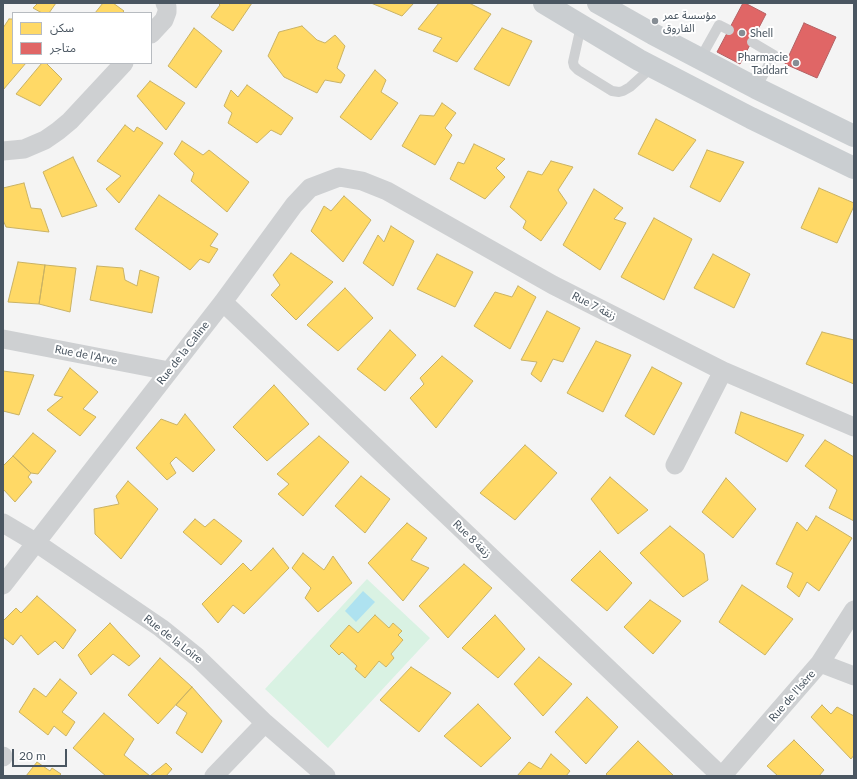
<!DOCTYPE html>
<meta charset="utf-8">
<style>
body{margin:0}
#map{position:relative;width:857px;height:779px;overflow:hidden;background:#f4f4f4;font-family:Lato,"Noto Sans Arabic",sans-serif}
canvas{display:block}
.frame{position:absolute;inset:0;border:4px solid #4a5661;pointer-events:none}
.legend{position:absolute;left:12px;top:12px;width:140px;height:52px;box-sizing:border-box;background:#fff;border:1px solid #b7bbc0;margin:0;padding:5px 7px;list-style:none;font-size:12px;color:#4a5661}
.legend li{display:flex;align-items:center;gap:8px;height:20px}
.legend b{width:20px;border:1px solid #b7bbc0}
.scale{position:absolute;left:12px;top:749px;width:55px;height:18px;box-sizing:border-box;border:2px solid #4a5661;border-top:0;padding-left:5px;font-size:12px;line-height:14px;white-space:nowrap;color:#4a5661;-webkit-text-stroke:3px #fff;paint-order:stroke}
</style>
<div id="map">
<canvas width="857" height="779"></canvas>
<div class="frame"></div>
<ul class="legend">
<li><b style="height:11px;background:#ffd966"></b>سكن</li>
<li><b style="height:11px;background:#e06666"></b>متاجر</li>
</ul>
<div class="scale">20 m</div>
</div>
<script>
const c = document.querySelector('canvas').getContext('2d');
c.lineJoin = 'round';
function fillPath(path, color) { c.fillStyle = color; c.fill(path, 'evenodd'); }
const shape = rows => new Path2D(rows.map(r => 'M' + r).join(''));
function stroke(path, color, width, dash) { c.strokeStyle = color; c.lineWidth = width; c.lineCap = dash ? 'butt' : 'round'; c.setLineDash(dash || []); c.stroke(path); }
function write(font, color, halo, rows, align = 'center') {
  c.font = font + ' Lato,"Noto Sans Arabic",sans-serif'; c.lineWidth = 4; c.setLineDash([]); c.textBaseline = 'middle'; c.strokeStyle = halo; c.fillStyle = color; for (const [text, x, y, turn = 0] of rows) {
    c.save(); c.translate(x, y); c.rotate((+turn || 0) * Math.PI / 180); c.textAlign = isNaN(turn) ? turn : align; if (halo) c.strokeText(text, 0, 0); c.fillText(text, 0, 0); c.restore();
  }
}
const green = shape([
 [367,579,430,638,328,748,265,689],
 [375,615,389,628,393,623,402,631,398,635,403,641,391,654,394,658,386,667,379,661,365,678,355,669,357,666,342,652,339,654,330,646,349,625,358,633]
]);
const water = shape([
 [363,591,375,602,356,622,345,611]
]);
const homes = shape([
 [38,3,56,3,49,13,42,13,33,8,38,3],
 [103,3,113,3,124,11,122,13,95,13,103,3],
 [218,3,252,3,233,31,211,17,220,5,218,3],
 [371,3,414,3,402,16,371,3],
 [439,3,469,3,491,14,457,62,433,51,442,38,418,29,439,3],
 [9,19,13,19,13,63,26,63,3,90,3,28,9,19],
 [302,26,317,40,325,43,335,35,345,46,337,68,345,75,341,83,325,80,317,93,284,77,268,56,279,32,302,26],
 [194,28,222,51,196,88,168,66,194,28],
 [502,28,532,41,509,86,474,69,502,28],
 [42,63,46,63,62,79,40,106,16,94,42,63],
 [375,70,386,80,381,92,398,103,371,140,340,117,375,70],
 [150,81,185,103,166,130,137,96,150,81],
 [247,85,293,118,281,135,271,130,257,143,228,123,232,113,224,106,231,90,238,97,247,85],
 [442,103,456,113,445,128,452,135,435,165,402,146,420,115,434,116,442,103],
 [656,119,696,140,673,171,638,154,656,119],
 [125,125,134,132,137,127,163,143,119,203,106,189,121,176,97,161,125,125],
 [182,141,203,155,209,150,249,182,227,212,191,181,194,173,174,154,182,141],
 [474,144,505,159,496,168,505,177,485,199,450,179,458,162,464,164,474,144],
 [707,150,744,162,720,202,690,187,707,150],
 [73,157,97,206,62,217,43,172,73,157],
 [551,161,573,167,558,190,567,203,541,241,523,228,526,221,510,207,528,171,542,175,551,161],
 [24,183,31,208,41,209,49,232,6,227,3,220,3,188,24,183],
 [819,188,854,203,854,206,837,243,801,228,819,188],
 [594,189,623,208,614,219,626,223,600,270,563,245,594,189],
 [159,195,218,234,210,246,218,249,209,263,200,259,190,270,135,229,159,195],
 [344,196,371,220,343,262,311,231,324,206,331,211,344,196],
 [654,218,692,239,664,300,621,277,654,218],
 [391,226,414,241,393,286,363,263,378,235,384,242,391,226],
 [291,253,333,282,296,320,271,295,280,285,273,275,291,253],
 [437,254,473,272,455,307,417,289,437,254],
 [713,254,750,274,734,308,694,288,713,254],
 [18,262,45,265,39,304,8,302,18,262],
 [45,265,76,268,70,312,39,304,45,265],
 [97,266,123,268,125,280,137,286,140,270,159,277,152,313,90,300,97,266],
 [518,286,536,297,510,349,474,326,495,292,512,297,518,286],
 [345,288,373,318,338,351,307,325,345,288],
 [547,311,580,328,563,362,553,359,541,382,531,374,537,362,521,360,547,311],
 [390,330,416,355,385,391,357,369,390,330],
 [822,332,854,340,854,384,806,364,822,332],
 [596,341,631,355,603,412,567,393,596,341],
 [442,356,473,381,436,428,410,398,424,384,420,378,442,356],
 [652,367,682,383,654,435,625,416,652,367],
 [70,368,98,392,83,409,96,417,80,436,47,410,63,397,54,395,70,368],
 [3,371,34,375,19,415,3,411,3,371],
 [274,385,309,424,267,461,233,427,274,385],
 [741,412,804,435,787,462,735,433,741,412],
 [185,414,215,450,193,472,176,457,170,463,176,473,167,480,136,448,161,419,177,425,185,414],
 [33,433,56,451,38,474,31,473,13,456,33,433],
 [319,436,349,462,303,516,278,494,289,484,277,474,319,436],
 [825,440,854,457,854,521,829,508,837,490,805,466,825,440],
 [525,445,557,473,515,520,480,493,525,445],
 [13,456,31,473,28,477,32,482,15,502,3,489,3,466,13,456],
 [361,476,390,499,365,533,335,506,361,476],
 [610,477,648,510,618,534,591,499,610,477],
 [726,478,756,509,733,538,702,512,726,478],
 [128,481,158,509,121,559,95,534,94,509,119,504,116,496,128,481],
 [816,516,852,538,819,591,807,582,799,597,787,587,793,573,776,564,797,522,807,531,816,516],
 [195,519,205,527,214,519,242,541,221,565,183,532,195,519],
 [407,523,427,538,411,560,429,568,403,601,368,563,407,523],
 [670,526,704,554,708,580,683,597,640,553,670,526],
 [273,548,289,568,244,614,233,605,218,623,202,604,243,563,251,571,273,548],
 [600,551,632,583,607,611,571,580,600,551],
 [303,553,324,570,333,556,352,583,318,612,305,598,311,588,292,568,303,553],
 [464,564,492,588,448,638,419,606,464,564],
 [742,585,793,619,765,655,719,622,742,585],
 [37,596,76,630,63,649,55,641,38,655,21,635,13,645,3,637,3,621,16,608,21,613,37,596],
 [650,600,681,621,653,654,624,627,650,600],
 [375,615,389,628,393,623,402,631,398,635,403,640,391,654,394,658,386,667,379,661,365,678,355,669,357,666,342,652,339,655,330,646,349,625,358,633,375,615],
 [495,615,525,649,498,678,462,648,495,615],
 [110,623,140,656,129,666,113,654,91,675,78,655,110,623],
 [539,657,572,684,543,716,514,684,539,657],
 [160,658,192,687,158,724,128,695,160,658],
 [411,667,451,693,419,732,380,700,411,667],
 [60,679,77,693,62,712,75,722,66,736,54,726,48,735,19,712,34,688,46,697,60,679],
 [192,687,222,721,202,753,176,733,187,713,176,705,192,687],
 [587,697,618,727,586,764,555,732,587,697],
 [478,704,511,738,481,767,444,736,478,704],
 [822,705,831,714,837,707,854,716,854,755,851,759,811,717,822,705],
 [104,713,134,739,124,755,150,776,166,763,172,769,166,776,106,776,73,748,104,713],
 [794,740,824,770,819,776,778,776,767,766,794,740],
 [638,741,674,776,608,776,606,774,638,741],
 [551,754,570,771,566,776,517,776,529,762,541,769,551,754],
 [37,762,50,771,52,768,61,774,59,776,26,776,37,762]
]);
const shops = shape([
 [743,3,745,3,766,14,740,64,717,52,743,3],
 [804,23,836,37,817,78,785,64,804,23]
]);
const service = shape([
 [581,26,573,62,574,66,578,70,612,91,619,92,623,91,630,87,652,67],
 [752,42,774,55,756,88],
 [700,59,719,25,729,30]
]);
const minor = shape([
 [151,34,164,20,167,12,167,7,165,3],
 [3,151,24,149,45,140,58,131,70,121,124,63],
 [223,302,721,776],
 [3,339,169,371],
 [675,465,723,371],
 [3,523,35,542,161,628,197,657,265,723,326,776],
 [3,585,223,302,294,205,310,188,339,177,362,181,387,191,553,285,723,371,854,427],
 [820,663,854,676],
 [3,757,3,756],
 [214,776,265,723],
 [722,776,820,663,854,610]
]);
const primary = shape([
 [544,3,639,60,751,118,854,168],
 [598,3,653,34,756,88,854,136]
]);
const markers = [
 [655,21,4,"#868d94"],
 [742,33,4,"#868d94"],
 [796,63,4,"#868d94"]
];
const poiNames = [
 ["مؤسسة عمر",663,15],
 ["الفاروق",663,28],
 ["Shell",750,33],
 ["Pharmacie",788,57,"right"],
 ["Taddart",788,70,"right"]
];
const streetNames = [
 ["Rue 7 زنقة",594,306,27],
 ["Rue de la Caline",183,353,-52],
 ["Rue de l'Arve",86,355,11],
 ["Rue 8 زنقة",472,539,44],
 ["Rue de la Loire",173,639,38],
 ["Rue de l'Isère",792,696,-49]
];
fillPath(green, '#d9f2e3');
fillPath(water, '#aee2f0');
fillPath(homes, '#ffd966');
stroke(homes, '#c9b264', 1);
fillPath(shops, '#e06666');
stroke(shops, '#b36164', 1);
stroke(service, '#ced0d2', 10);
stroke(minor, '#ced0d2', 19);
stroke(primary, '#caced1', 22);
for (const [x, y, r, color] of markers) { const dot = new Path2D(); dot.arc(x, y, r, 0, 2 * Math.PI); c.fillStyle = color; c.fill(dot); stroke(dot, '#fff', 1.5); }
write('11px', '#4a5661', '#fff', poiNames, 'left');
write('11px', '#4a5661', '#fff', streetNames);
</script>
